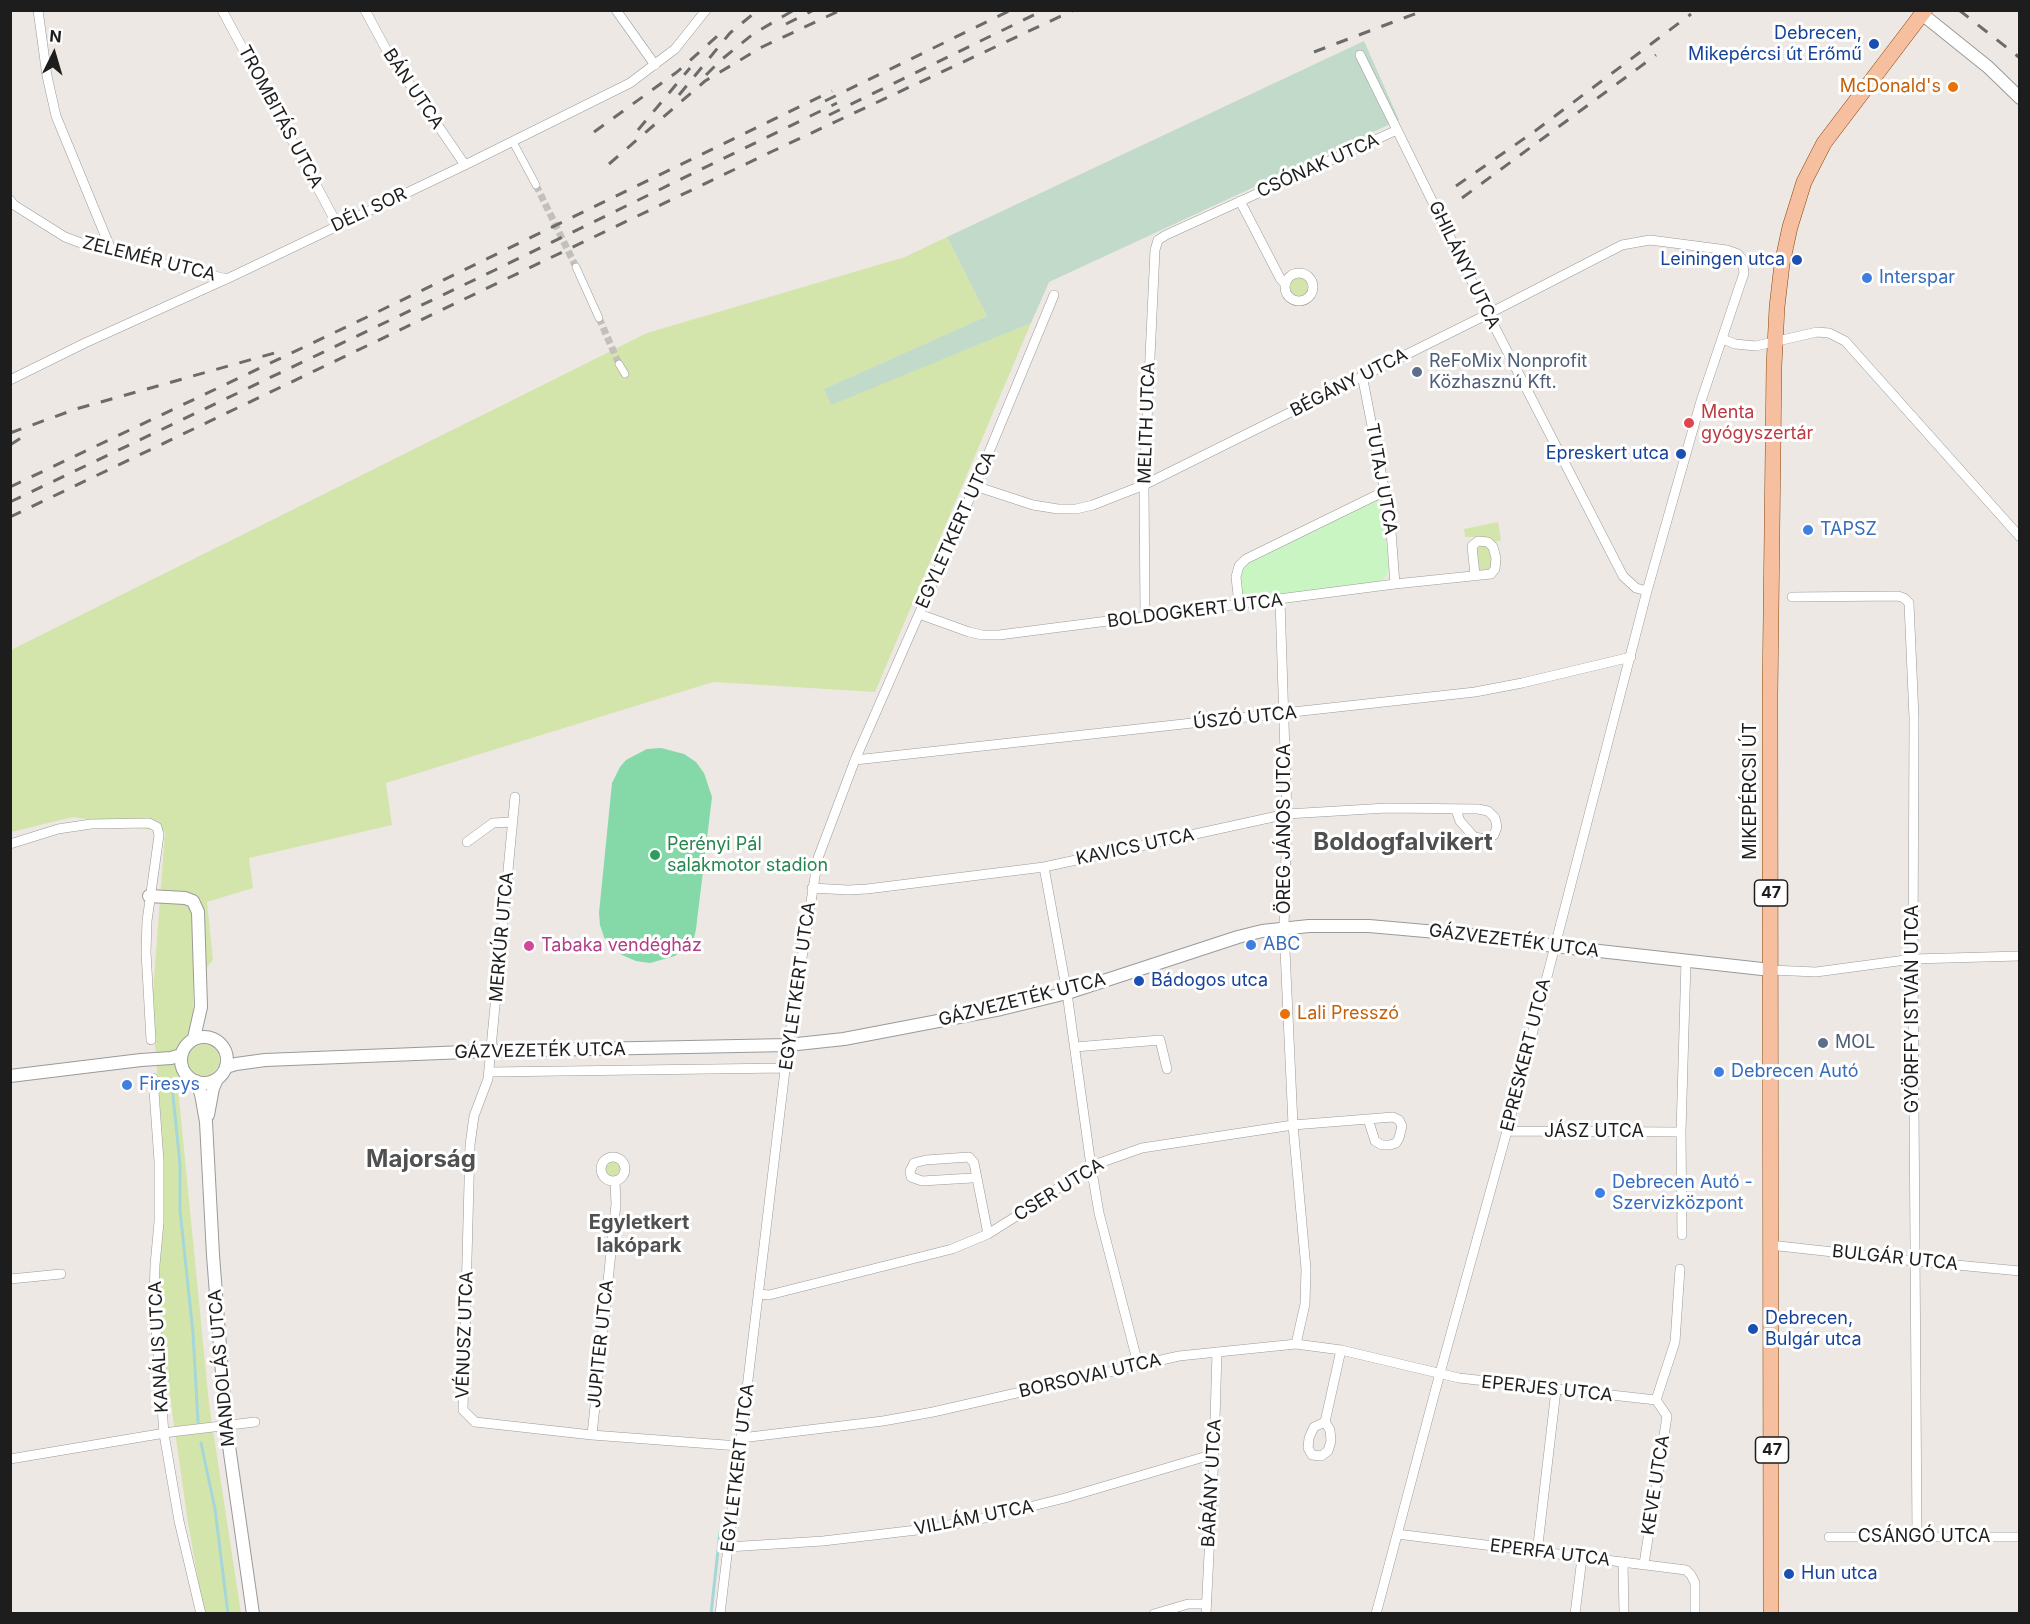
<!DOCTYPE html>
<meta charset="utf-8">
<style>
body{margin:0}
#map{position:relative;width:2030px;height:1624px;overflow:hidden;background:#ede8e3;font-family:Inter,sans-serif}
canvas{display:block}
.frame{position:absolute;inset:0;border:12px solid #1d1d1d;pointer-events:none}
.north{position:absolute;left:24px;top:24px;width:60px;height:60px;-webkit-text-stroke:4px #fff;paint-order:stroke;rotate:5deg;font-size:16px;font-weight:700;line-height:24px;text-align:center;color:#1d1d1d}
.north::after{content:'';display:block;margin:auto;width:21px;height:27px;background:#1d1d1d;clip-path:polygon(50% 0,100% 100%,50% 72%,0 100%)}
</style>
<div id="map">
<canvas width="2030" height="1624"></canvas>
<div class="frame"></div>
<div class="north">N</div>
</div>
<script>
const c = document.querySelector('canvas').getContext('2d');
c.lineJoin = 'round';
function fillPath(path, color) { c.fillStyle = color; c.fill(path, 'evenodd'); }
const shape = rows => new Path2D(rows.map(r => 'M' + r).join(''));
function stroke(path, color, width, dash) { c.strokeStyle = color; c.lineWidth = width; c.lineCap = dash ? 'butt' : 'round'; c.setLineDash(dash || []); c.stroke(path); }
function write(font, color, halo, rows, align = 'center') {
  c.font = font + ' Inter,sans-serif'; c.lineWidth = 6; c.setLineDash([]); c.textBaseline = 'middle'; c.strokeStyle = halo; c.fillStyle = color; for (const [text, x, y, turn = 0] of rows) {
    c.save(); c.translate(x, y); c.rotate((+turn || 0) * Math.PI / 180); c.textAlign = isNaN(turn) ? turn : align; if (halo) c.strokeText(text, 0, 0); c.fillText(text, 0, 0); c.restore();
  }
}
const grass = shape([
 [947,237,987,316,824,389,831,404,1031,323,875,692,713,682,386,783,392,825,249,858,253,888,207,902,213,960,193,984,193,1048,202,1044,211,1045,218,1051,220,1065,211,1075,202,1076,193,1072,193,1076,177,1078,209,1404,241,1613,204,1613,188,1523,156,1298,162,1241,161,1120,152,1006,165,832,73,817,11,832,11,650,647,333,905,257],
 '1290 287a9 9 0 1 1 18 0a9 9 0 1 1-18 0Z',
 [1498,522,1501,540,1494,543,1485,537,1465,537,1464,529],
 [1478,546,1484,546,1489,548,1492,561,1491,567,1483,572,1479,571,1476,552],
 '605 1169a8 8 0 1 1 16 0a8 8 0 1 1-16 0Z'
]);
const wetland = shape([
 [1364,41,1399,120,1049,282,1031,323,831,405,824,389,987,316,947,237]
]);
const park = shape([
 [1377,497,1382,504,1389,568,1388,573,1385,578,1375,583,1245,599,1242,596,1240,571,1248,562]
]);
const pitch = shape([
 [661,748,684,754,696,762,704,773,712,797,696,929,694,938,675,956,650,963,636,961,622,955,611,946,604,937,600,925,599,913,612,783,620,767,626,760,647,749]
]);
const stream = shape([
 [172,1086,180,1164,180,1210,193,1333,198,1422],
 [201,1443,215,1509,228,1614],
 [711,1614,720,1532]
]);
const pedestrianTunnel = shape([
 [536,185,576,267],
 [599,318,619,364]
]);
const pedestrian = shape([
 [513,142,536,185],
 [576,267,599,318],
 [619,364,625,374]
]);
const minor = shape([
 [38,10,47,76,56,116,112,252],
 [222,10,337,224],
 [365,10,387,51,465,165],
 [616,10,655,65],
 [1360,55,1488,314,1623,576,1636,588,1647,591],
 [10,200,14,205,65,237,89,246,227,279],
 [1240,201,1280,278,1285,284],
 '1285 287a14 14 0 1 1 28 0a14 14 0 1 1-28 0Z',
 [1723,339,1735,344,1756,346,1817,332,1829,333,1845,341,2020,537],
 [1362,375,1390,518,1395,584],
 [10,380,85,343,233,276,465,165,630,83,675,49,706,10],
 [975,486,1033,505,1058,509,1076,509,1093,505,1144,485,1488,314,1622,245,1650,240,1727,250,1738,254,1742,259,1744,273,1701,401,1647,591,1507,1131,1440,1373,1376,1614],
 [1792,597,1898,596,1904,598,1909,603,1914,718,1913,959,1917,1536],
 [1280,600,1287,814,1284,928,1293,1125,1306,1269,1305,1304,1296,1344],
 [1239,604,1236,577,1239,566,1246,559,1385,491],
 [919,614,969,632,982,635,999,635,1395,584,1491,574,1495,569,1496,558,1493,547,1488,542,1478,541,1472,546,1475,575],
 [1145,617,1144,485,1155,250,1158,240,1166,235,1397,130],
 [855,760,1475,692,1522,683,1631,657],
 [515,797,488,1079,474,1116,470,1145,463,1410,475,1422,592,1435,739,1446],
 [467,842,493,823,512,822],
 [10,844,58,829,91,824,149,823,157,827,159,835,147,921,146,952,151,1040],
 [1044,867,1067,993,1091,1166,1099,1213,1138,1364],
 [812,888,848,890,867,889,1044,867,1287,814,1387,808,1478,809,1488,811,1495,818,1497,827,1494,835,1485,839,1474,837,1460,821,1456,810],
 [1771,970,1816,972,1913,959,2020,956],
 [1075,1047,1160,1040,1167,1069],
 [489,1072,785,1068],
 [153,1078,159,1161,159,1222,155,1265,154,1300,164,1434,179,1521,201,1614],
 [1507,1131,1681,1132],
 '601 1169a12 12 0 1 1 24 0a12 12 0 1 1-24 0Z',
 [972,1178,922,1181,911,1177,910,1171,914,1163,926,1160,969,1157,974,1163,988,1234],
 [1682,1235,1681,1132,1686,961],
 [1770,1245,1914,1261,2020,1271],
 [10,1279,61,1274],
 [759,1294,769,1295,952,1249,988,1234,1015,1217,1091,1166,1142,1148,1293,1125,1393,1117,1399,1120,1402,1126,1399,1138,1396,1143,1390,1145,1382,1145,1375,1141,1368,1119],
 [1325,1422,1314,1427,1309,1438,1308,1448,1312,1455,1321,1456,1328,1451,1331,1441,1330,1430,1325,1422,1341,1350],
 [592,1435,616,1204,615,1181],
 [741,1438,883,1421,933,1412,1179,1356,1296,1344,1341,1350,1459,1378,1656,1400],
 [10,1459,171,1432,255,1422],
 [1397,1534,1686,1570,1691,1575,1695,1583,1695,1614],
 [1829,1537,2020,1537],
 [728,1547,823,1541,934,1528,989,1517,1065,1498,1214,1454],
 [1537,1553,1556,1390],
 [1623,1562,1624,1614],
 [1644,1564,1667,1416,1656,1400,1675,1342,1680,1269],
 [720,1614,788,1045,818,858,855,760,975,486,1054,295],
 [1154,1614,1188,1604,1206,1604],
 [1206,1614,1214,1454,1217,1352],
 [1575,1614,1582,1558]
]);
const tertiary = shape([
 [1922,14,1988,67,2020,98],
 [149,896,185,898,193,901,198,912,201,1007,194,1038],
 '181 1060a23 23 0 1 1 46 0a23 23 0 1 1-46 0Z',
 [226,1067,236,1064,265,1060,491,1051,788,1045,844,1039,1001,1009,1067,993,1238,937,1262,931,1309,926,1369,926,1482,936,1554,946,1771,970],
 [10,1076,141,1060,171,1058,181,1055],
 [196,1081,201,1094,206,1122,213,1255,226,1425,253,1614],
 [208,1115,213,1088,217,1079]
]);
const primary = shape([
 [1771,1614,1770,696,1774,366,1777,307,1782,264,1790,227,1804,182,1824,143,1925,10]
]);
const rail = shape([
 [1959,10,2020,58],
 [786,24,814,10],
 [1314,52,1425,10],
 [706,75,721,60,753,34,794,10],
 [679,95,730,33,758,10],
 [825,101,1011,10],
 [829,115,1044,10],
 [638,130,690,68],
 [594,132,677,72,724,30],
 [609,164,705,81,762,47,841,10],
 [1456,186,1535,131,1691,14],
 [1462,198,1656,55],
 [10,433,76,409,278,352],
 [10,445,30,432],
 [10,487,365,318,832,91],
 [10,502,495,270,837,103],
 [10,517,773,151,1074,10]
]);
const markers = [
 [1874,44,6,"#1a4fb4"],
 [1953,87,6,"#e8710a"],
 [1797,260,6,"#1a4fb4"],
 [1867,278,6,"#3f7fe0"],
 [1417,372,6,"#5c6f8a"],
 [1689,423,6,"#e0444e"],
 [1681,454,6,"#1a4fb4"],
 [1808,530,6,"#3f7fe0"],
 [655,855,6,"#2e9e5b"],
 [1251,945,6,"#3f7fe0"],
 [529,946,6,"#d1479c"],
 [1139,981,6,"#1a4fb4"],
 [1285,1014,6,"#e8710a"],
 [1823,1043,6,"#5c6f8a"],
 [1719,1072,6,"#3f7fe0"],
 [127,1085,6,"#3f7fe0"],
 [1600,1193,6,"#3f7fe0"],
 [1753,1329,6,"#1a4fb4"],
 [1789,1574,6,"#1a4fb4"]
];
const shields = [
 [1771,893,33],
 [1772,1450,33]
];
const shieldNames = [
 ["47",1771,893],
 ["47",1772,1450]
];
const transitNames = [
 ["Debrecen,",1862,34],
 ["Mikepércsi út Erőmű",1862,55],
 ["Leiningen utca",1785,260],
 ["Epreskert utca",1669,454],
 ["Bádogos utca",1151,981,"left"],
 ["Debrecen,",1765,1319,"left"],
 ["Bulgár utca",1765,1340,"left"],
 ["Hun utca",1801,1574,"left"]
];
const foodNames = [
 ["McDonald's",1941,87],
 ["Lali Presszó",1297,1014,"left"]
];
const streetNames = [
 ["BÁN UTCA",413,89,56],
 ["TROMBITÁS UTCA",280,117,62],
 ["CSÓNAK UTCA",1318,166,-24],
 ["DÉLI SOR",369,210,-25],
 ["ZELEMÉR UTCA",149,259,14],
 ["GHILÁNYI UTCA",1464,265,64],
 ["BÉGÁNY UTCA",1349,383,-27],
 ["MELITH UTCA",1147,423,-88],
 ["TUTAJ UTCA",1381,479,80],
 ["EGYLETKERT UTCA",956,530,-66],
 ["BOLDOGKERT UTCA",1195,611,-7],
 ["ÚSZÓ UTCA",1245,718,-6],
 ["MIKEPÉRCSI ÚT",1751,791,-90],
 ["ÖREG JÁNOS UTCA",1285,829,-90],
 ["KAVICS UTCA",1135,847,-12],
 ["MERKÚR UTCA",502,937,-85],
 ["GÁZVEZETÉK UTCA",1514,941,7],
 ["EGYLETKERT UTCA",798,986,-82],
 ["GÁZVEZETÉK UTCA",1022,1000,-14],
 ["GYÖRFFY ISTVÁN UTCA",1913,1009,-90],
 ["GÁZVEZETÉK UTCA",540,1051,-1],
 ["EPRESKERT UTCA",1526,1055,-76],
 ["JÁSZ UTCA",1594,1132],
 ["CSER UTCA",1059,1190,-32],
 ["BULGÁR UTCA",1895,1258,6],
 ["VÉNUSZ UTCA",465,1335,-88],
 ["JUPITER UTCA",601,1344,-84],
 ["KANÁLIS UTCA",159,1347,-93],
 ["MANDOLÁS UTCA",222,1368,-95],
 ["BORSOVAI UTCA",1090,1376,-13],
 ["EPERJES UTCA",1547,1389,6],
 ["EGYLETKERT UTCA",738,1468,-83],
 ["BÁRÁNY UTCA",1212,1483,-87],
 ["KEVE UTCA",1656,1485,-81],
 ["VILLÁM UTCA",974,1518,-11],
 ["CSÁNGÓ UTCA",1924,1537],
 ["EPERFA UTCA",1550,1553,7]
];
const shopNames = [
 ["Interspar",1879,278],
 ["TAPSZ",1820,530],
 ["ABC",1263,945],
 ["Debrecen Autó",1731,1072],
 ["Firesys",139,1085],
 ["Debrecen Autó -",1612,1183],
 ["Szervizközpont",1612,1204]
];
const serviceNames = [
 ["ReFoMix Nonprofit",1429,362],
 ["Közhasznú Kft.",1429,383],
 ["MOL",1835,1043]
];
const healthNames = [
 ["Menta",1701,413],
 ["gyógyszertár",1701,434]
];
const leisureNames = [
 ["Perényi Pál",667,845],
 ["salakmotor stadion",667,866]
];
const hotelNames = [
 ["Tabaka vendégház",541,946]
];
const neighbourhoodNames = [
 ["Egyletkert",639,1223],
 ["lakópark",639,1246]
];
const districtNames = [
 ["Boldogfalvikert",1403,843],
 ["Majorság",421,1160]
];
fillPath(grass, '#d3e5ab');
fillPath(wetland, '#c1dac9');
fillPath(park, '#c8f5c2');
fillPath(pitch, '#85d8a7');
stroke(stream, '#a6d7d8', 3);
stroke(pedestrianTunnel, '#c3bfbb', 7, [7, 3.5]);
stroke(pedestrian, '#9a9a9a', 8);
stroke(minor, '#9a9a9a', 10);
stroke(tertiary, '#9a9a9a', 14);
stroke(primary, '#8c4709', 16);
stroke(pedestrian, '#fff', 7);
stroke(minor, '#fff', 9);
stroke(tertiary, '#fff', 12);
stroke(primary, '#f5bfa0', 15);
stroke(rail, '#6b6b6b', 3, [12, 12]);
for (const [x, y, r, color] of markers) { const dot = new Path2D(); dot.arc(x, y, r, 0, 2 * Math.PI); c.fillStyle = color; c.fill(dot); stroke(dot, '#fff', 2); }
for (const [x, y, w] of shields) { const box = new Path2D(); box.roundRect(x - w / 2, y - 13, w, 26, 4.5); c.fillStyle = '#fff'; c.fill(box); stroke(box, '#1d1d1d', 1.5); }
write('bold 16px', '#1d1d1d', null, shieldNames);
write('18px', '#164399', '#fff', transitNames, 'right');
write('18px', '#c56008', '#fff', foodNames, 'right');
write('18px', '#1d1d1d', '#fff', streetNames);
write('18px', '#366cbe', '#fff', shopNames, 'left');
write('18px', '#4e5e75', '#fff', serviceNames, 'left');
write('18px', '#be3a42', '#fff', healthNames, 'left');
write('18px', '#27864d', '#fff', leisureNames, 'left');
write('18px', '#b23c85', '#fff', hotelNames, 'left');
write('bold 20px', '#505050', '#fff', neighbourhoodNames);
write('bold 24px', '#505050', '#fff', districtNames);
</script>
